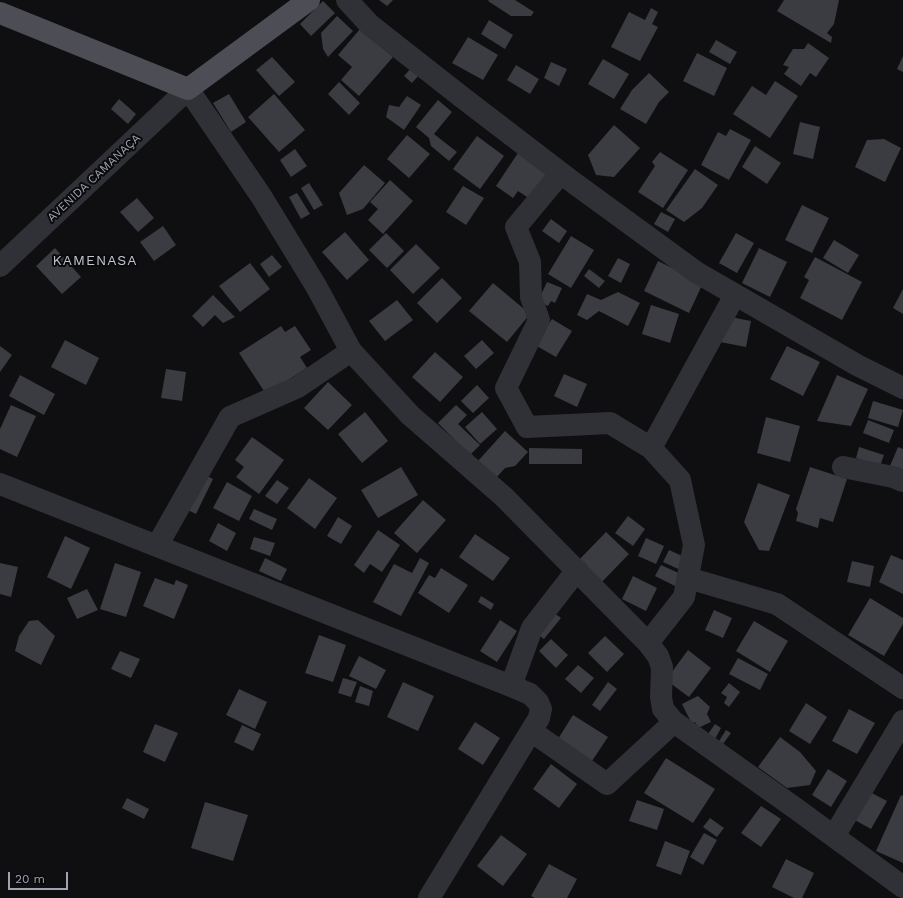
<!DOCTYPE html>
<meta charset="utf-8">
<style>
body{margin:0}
#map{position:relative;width:903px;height:898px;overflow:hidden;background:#0f0f11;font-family:"Work Sans",sans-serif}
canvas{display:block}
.scale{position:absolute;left:8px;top:872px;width:60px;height:18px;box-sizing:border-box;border:2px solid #9fa4b3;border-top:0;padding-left:5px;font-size:12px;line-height:14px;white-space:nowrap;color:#9fa4b3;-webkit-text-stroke:3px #0a0a0c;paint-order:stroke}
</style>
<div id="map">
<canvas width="903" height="898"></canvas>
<div class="scale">20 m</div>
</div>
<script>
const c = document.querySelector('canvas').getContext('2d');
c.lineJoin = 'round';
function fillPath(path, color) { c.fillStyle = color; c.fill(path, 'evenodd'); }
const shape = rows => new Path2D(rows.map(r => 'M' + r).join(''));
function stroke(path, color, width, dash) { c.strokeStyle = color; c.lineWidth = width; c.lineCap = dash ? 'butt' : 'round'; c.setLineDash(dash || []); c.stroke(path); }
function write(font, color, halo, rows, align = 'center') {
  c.font = font + ' "Work Sans",sans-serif'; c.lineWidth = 4; c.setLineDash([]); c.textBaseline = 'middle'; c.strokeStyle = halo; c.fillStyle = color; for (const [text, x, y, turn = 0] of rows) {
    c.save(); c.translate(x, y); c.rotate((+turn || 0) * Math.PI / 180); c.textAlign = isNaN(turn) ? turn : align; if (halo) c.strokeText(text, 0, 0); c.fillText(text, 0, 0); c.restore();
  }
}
const building = shape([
 [379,0,393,0,387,6],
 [489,0,515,0,534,12,531,16,511,16,488,1],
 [784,0,839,0,834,24,827,33,832,37,831,43,777,11],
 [323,1,335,13,311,36,300,24],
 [651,8,658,12,652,24,658,27,640,61,611,47,629,12,645,20],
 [337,16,353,31,328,57,323,49,321,33],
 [489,20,513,35,505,49,481,34],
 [360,29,393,57,359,96,341,80,352,67,338,55],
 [468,37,498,55,483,80,452,63],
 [716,40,737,52,730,64,709,52],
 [808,43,829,58,816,77,810,73,801,86,784,74,789,67,783,65,793,49,804,49],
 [697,53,727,68,714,96,683,81],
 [903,56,903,72,897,69],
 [272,57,295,82,279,96,256,70],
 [603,59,629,74,614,99,588,84],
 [551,62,567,69,559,86,544,78],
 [516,65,539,79,530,94,507,80],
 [412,67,420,74,412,83,404,76],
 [649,73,669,92,659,102,646,124,620,109,632,90],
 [775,81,798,96,770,138,733,114,752,86,766,95],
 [339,82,360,103,349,115,328,94],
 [229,94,246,122,231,132,213,103],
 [274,94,305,130,279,152,248,117],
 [407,96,421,105,404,130,386,117,389,105,399,107],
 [119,99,136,114,128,124,111,109],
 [438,100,452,112,434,134,457,152,449,161,431,146,429,138,416,127],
 [800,122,820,127,813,159,793,154],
 [614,125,640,148,614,177,596,175,588,155],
 [730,129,751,140,729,180,701,165,718,132,726,136],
 [407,135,430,154,409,178,387,159],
 [477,136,504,156,480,189,453,169],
 [884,139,901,148,885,182,855,167,867,140],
 [755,146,781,163,767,184,742,167],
 [295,149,307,166,291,177,280,160],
 [660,152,688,170,663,208,638,192,655,166,652,162],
 [518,153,547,173,530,199,518,191,513,198,496,186],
 [364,165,385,183,363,209,347,215,339,193],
 [695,169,718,185,702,208,684,222,666,210],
 [390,180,413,201,383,234,368,220,378,209,370,202],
 [309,183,323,205,314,210,301,188],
 [463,186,484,198,466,225,446,212],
 [297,193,310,214,301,219,289,197],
 [137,198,154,218,138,232,120,212],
 [802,205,829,218,812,253,785,240],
 [661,212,675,219,668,232,654,224],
 [551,219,567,231,559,243,542,231],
 [163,226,176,245,154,261,140,242],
 [345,232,369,260,347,280,322,252],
 [386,233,404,251,387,268,369,250],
 [736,233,754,243,737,273,719,263],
 [571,236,594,250,571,288,548,274],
 [834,240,859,255,848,273,823,258],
 [416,244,440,268,413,294,390,270],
 [55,248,81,277,62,294,36,266],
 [759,248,787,262,770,297,742,283],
 [272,255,282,267,269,277,260,264],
 [815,257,862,282,842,320,800,298,809,280,804,277],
 [618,258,630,264,621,283,608,276],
 [658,261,703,283,689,313,644,291],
 [250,263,270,289,240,312,219,286],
 [589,269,605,281,599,288,584,276],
 [442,278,462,298,437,323,417,303],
 [547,282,562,288,555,303,551,301,548,306,538,301],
 [493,283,530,314,507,342,469,311],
 [903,289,903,314,893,308],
 [618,292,640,303,628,326,599,311,587,320,577,315,587,294,601,300],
 [213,295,235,317,223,323,215,315,203,327,192,316],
 [397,300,413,320,385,341,369,321],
 [651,305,679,314,670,343,642,334],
 [725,316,751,321,746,347,720,342],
 [552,319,572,331,556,357,535,345],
 [281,326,285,332,295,326,311,350,300,357,307,368,266,394,239,353],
 [65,340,99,358,86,385,51,367],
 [482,340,494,353,476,369,464,356],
 [0,346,12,355,0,372],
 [787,346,820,362,803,396,770,379],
 [435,352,463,377,440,402,412,377],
 [166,369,186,372,182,401,161,398],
 [564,374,587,384,577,407,554,396],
 [20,375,55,394,44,415,9,396],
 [837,375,868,389,851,426,817,421],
 [328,382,352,405,328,430,304,408],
 [477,385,489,398,473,413,461,401],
 [873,401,903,410,898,427,868,418],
 [11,405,36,416,17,457,0,449,0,429],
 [456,405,467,415,458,424,480,445,470,455,438,423],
 [365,412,388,441,362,463,338,434],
 [482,412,497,429,480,444,465,427],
 [766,417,800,426,790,462,757,453],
 [868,420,894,430,889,443,863,433],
 [505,431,528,452,515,466,505,468,496,478,478,461],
 [252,437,284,460,259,494,236,477,244,467,235,460],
 [859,447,884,455,880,466,856,458],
 [898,447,903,449,903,471,890,466],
 [529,448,582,449,582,464,529,464],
 [401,467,418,495,378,518,361,490],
 [810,467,847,479,833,522,820,518,818,528,796,521,798,513,796,509],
 [201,473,213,479,196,514,184,508],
 [309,478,337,498,315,529,287,508],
 [277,480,289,488,277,504,265,496],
 [227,482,252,496,239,521,213,508],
 [758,483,790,495,769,551,759,550,744,522],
 [423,500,446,520,417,553,394,533],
 [254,509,277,519,272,530,249,519],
 [628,516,645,529,633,546,615,533],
 [338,517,352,526,341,544,327,536],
 [218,523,236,533,227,551,209,541],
 [378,530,400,545,382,572,370,564,364,573,354,565],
 [606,532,629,554,599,585,576,563],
 [475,534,510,558,493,581,459,557],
 [65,536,90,548,71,589,47,577],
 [254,537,275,543,270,556,250,549],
 [646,538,664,546,656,564,638,556],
 [669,550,691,560,685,572,663,562],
 [891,555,903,560,903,594,879,582],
 [265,558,287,569,281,581,259,571],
 [420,558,429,563,401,616,373,602,394,564,412,573],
 [852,561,874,566,870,587,847,582],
 [0,563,18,567,11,597,0,594],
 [115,563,141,572,126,617,100,609],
 [661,565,683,575,677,587,655,576],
 [441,568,468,585,449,613,418,593,429,575,435,578],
 [633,576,657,588,646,611,622,599],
 [155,578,174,585,176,580,188,585,174,619,143,606],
 [87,589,98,610,77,619,67,598],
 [481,596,494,604,491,610,478,602],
 [870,598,903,618,903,624,884,656,848,635],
 [550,610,561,618,544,639,533,631],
 [714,610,732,618,723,638,705,630],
 [38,620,55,636,41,665,15,651,19,636,29,621],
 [500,620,517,631,497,662,480,651],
 [754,621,788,641,770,672,736,651],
 [319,635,346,645,333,682,305,673],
 [605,636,624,654,607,672,588,653],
 [551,639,568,655,556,668,539,651],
 [688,650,711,668,689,697,666,680],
 [120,651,140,659,131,678,111,669],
 [359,656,386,670,376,689,349,676],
 [738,658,768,674,760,690,729,674],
 [578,665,594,678,581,693,565,679],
 [343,678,357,682,351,697,338,693],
 [403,682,434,696,418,731,387,717],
 [608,682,617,689,600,711,592,705],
 [729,683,740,692,729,707,724,703,727,697,721,693],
 [360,686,373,691,369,706,355,702],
 [239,689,267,702,255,729,226,715],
 [698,696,710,707,707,714,711,722,698,728,695,722,692,724,682,704],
 [806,703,827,717,810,744,789,731],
 [849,709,875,723,857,754,832,741],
 [573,715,608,737,590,764,556,742],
 [475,722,500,738,483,765,458,749],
 [155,724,178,733,165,762,143,752],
 [715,724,721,728,715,739,708,734],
 [242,725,261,734,253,751,234,742],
 [726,730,731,733,723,744,719,741],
 [780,737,800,752,816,771,810,785,787,788,758,767],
 [666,758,715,789,693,823,644,793],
 [551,764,577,784,559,808,533,789],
 [828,769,847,781,831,807,812,795],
 [866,790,887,801,871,829,851,818],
 [901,795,903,796,903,863,876,851],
 [127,798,149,809,144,819,122,808],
 [637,800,664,809,657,830,629,821],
 [205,802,248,815,233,861,191,848],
 [761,806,781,819,761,847,741,833],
 [710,818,724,828,717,837,703,827],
 [704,833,717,840,703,865,690,857],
 [501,835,527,854,503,886,477,866],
 [665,841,690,851,681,875,656,866],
 [786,859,814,873,802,898,794,898,772,887],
 [549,864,577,879,567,898,535,898,531,896]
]);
const street = shape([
 [347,0,370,25,463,98,574,183,696,272,857,365,903,388],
 [561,173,516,227,530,262,531,297,539,320,506,388,527,427,610,423,651,448,680,480,694,545,684,597,648,643],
 [0,266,188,89,261,196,316,286,351,351,410,415,504,497,648,643,658,656,662,667,661,697,663,709,674,722,795,808,903,887],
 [651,448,735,295],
 [843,467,893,477,903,481],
 [0,484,511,686,530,694,538,702,541,709,539,718,429,898],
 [157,546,230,417,298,387,351,351],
 [688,578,777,604,903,688],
 [511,686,532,628,577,570],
 [531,731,607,784,674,722],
 [834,836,903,721]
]);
const primary = shape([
 [0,13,188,89,309,0]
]);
const streetNames = [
 ["AVENIDA CAMANAÇA",94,178,-43]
];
const quarterNames = [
 ["KAMENASA",95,261]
];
fillPath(building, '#3b3c41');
stroke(street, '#303136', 22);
stroke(primary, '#4c4d55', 22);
write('12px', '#9fa4b3', '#0a0a0c', streetNames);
c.letterSpacing = '1px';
write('14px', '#c1c4ce', '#0a0a0c', quarterNames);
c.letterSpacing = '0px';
</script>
